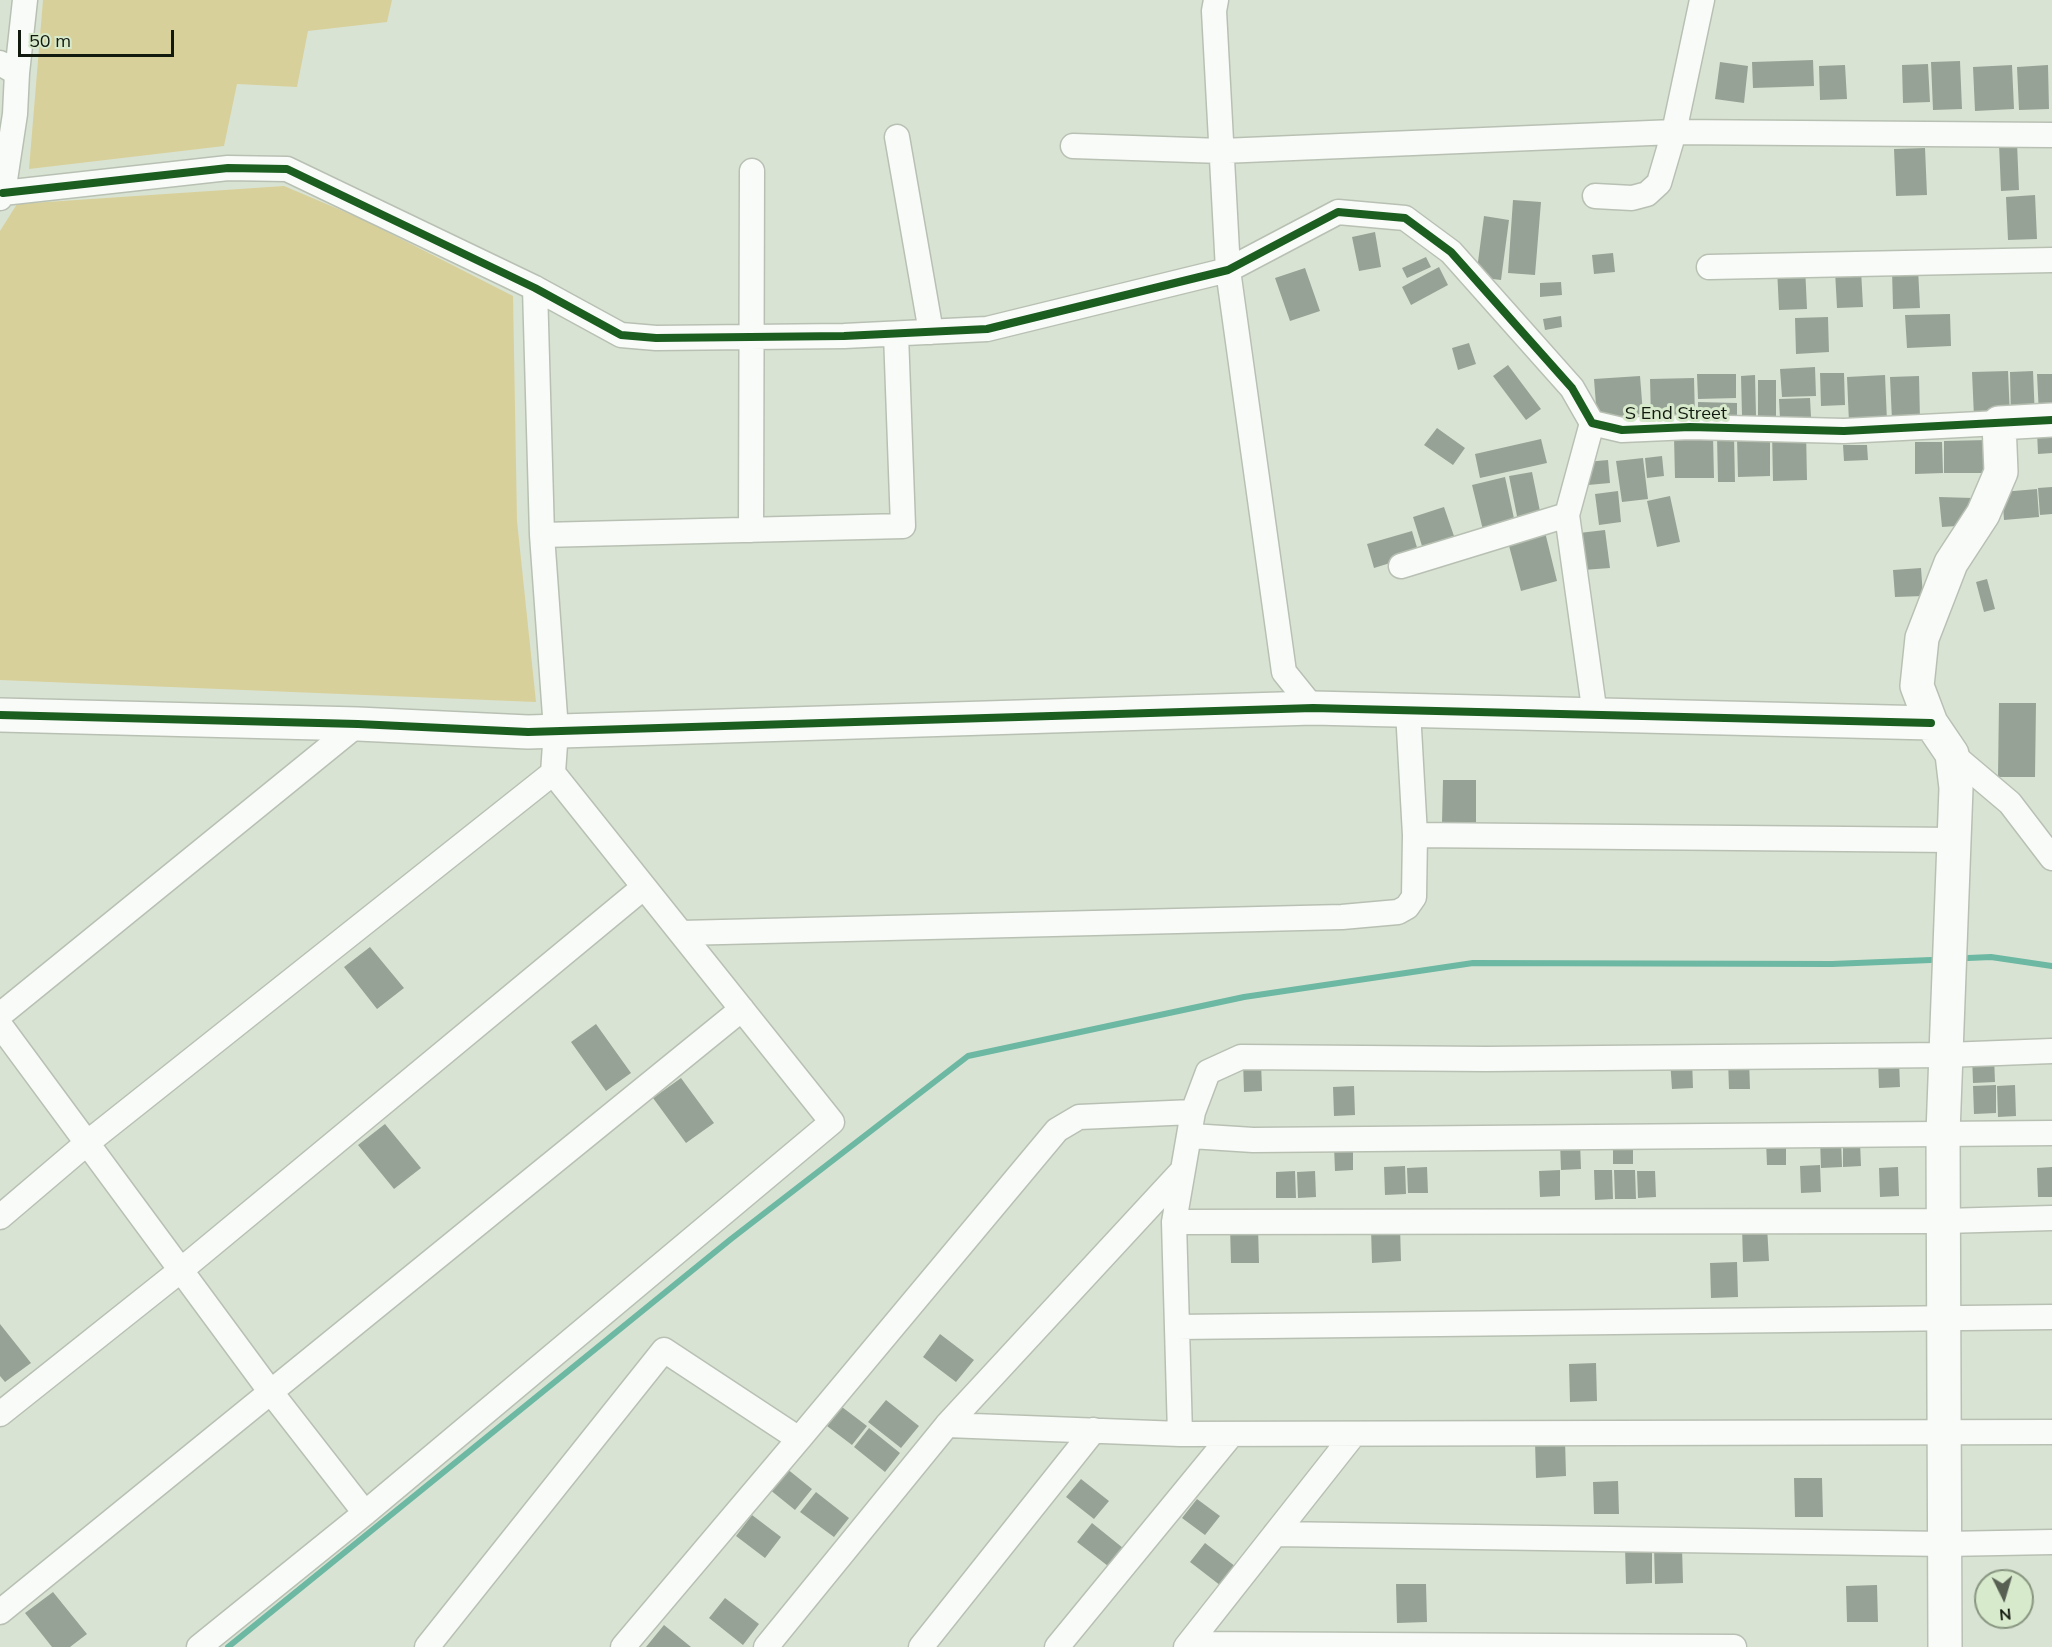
<!DOCTYPE html>
<style>
body{margin:0}
#map{position:relative;width:2052px;height:1647px;overflow:hidden;background:#d9e3d3;font-family:Mulish,sans-serif}
canvas{display:block}
.north{position:absolute;left:1974px;top:1569px;width:60px;height:60px;box-sizing:border-box;background:#d7eacc;border:2px solid #889680;border-radius:50%;rotate:175deg;font-size:16px;font-weight:700;line-height:24px;text-align:center;color:#12190e}
.north::after{content:'';display:block;margin:auto;width:21px;height:27px;background:#586053;clip-path:polygon(50% 0,100% 100%,50% 72%,0 100%)}
.scale{position:absolute;left:18px;top:30px;width:156px;height:27px;box-sizing:border-box;border:3px solid #12190e;border-top:0;padding-left:8px;font-size:18px;line-height:21px;white-space:nowrap;color:#12190e;-webkit-text-stroke:4px #d7eacc;paint-order:stroke}
</style>
<div id="map">
<canvas width="2052" height="1647"></canvas>
<div class="north">N</div>
<div class="scale">50 m</div>
</div>
<script>
const c = document.querySelector('canvas').getContext('2d');
c.lineJoin = 'round';
function fillPath(path, color) { c.fillStyle = color; c.fill(path, 'evenodd'); }
const shape = rows => new Path2D(rows.map(r => 'M' + r).join(''));
function stroke(path, color, width, dash) { c.strokeStyle = color; c.lineWidth = width; c.lineCap = dash ? 'butt' : 'round'; c.setLineDash(dash || []); c.stroke(path); }
function write(font, color, halo, rows, align = 'center') {
  c.font = font + ' Mulish,sans-serif'; c.lineWidth = 6; c.setLineDash([]); c.textBaseline = 'middle'; c.strokeStyle = halo; c.fillStyle = color; for (const [text, x, y, turn = 0] of rows) {
    c.save(); c.translate(x, y); c.rotate((+turn || 0) * Math.PI / 180); c.textAlign = isNaN(turn) ? turn : align; if (halo) c.strokeText(text, 0, 0); c.fillText(text, 0, 0); c.restore();
  }
}
const green = shape([
 [43,0,392,0,387,22,308,31,297,87,237,84,224,146,29,169],
 [284,186,362,219,513,296,517,521,536,702,0,680,0,231,17,204]
]);
const stream = shape([
 [1968,958,1991,957,2052,966],
 [228,1647,731,1239,968,1056,1244,997,1473,963,1832,964,1931,960]
]);
const building = shape([
 [1813,60,1814,86,1753,88,1752,62],
 [1960,61,1962,109,1933,110,1931,62],
 [1720,62,1748,66,1744,103,1715,99],
 [1928,64,1930,102,1903,103,1902,65],
 [1845,65,1847,99,1820,100,1819,66],
 [2012,65,2014,109,1975,111,1973,67],
 [2048,65,2049,109,2019,110,2017,67],
 [2017,143,2019,190,2001,191,1999,144],
 [1925,148,1927,195,1896,196,1894,149],
 [2035,195,2037,239,2008,240,2006,197],
 [1513,200,1541,202,1535,275,1508,273],
 [1484,216,1509,220,1501,280,1476,277],
 [1375,232,1381,267,1359,271,1352,237],
 [1613,253,1615,272,1594,274,1592,255],
 [1426,257,1431,267,1407,278,1402,268],
 [1805,266,1807,309,1779,310,1777,268],
 [1439,267,1448,285,1411,305,1402,287],
 [1305,268,1320,311,1290,321,1275,278],
 [1918,268,1920,308,1893,309,1892,269],
 [1861,270,1863,307,1837,308,1835,271],
 [1561,282,1562,295,1540,297,1540,283],
 [1950,314,1951,346,1907,348,1905,315],
 [1561,316,1562,327,1545,330,1543,319],
 [1828,317,1829,352,1796,354,1795,318],
 [1469,343,1476,364,1458,370,1452,348],
 [1508,365,1541,409,1526,420,1493,376],
 [1815,367,1816,396,1782,397,1780,369],
 [2008,371,2010,416,1974,417,1972,372],
 [2033,371,2035,418,2011,419,2010,372],
 [1820,373,1844,373,1845,405,1821,406],
 [1697,374,1736,374,1736,398,1698,399],
 [2037,374,2052,374,2052,414,2039,415],
 [1755,375,1756,416,1742,416,1741,376],
 [1885,375,1887,421,1849,423,1847,377],
 [1640,376,1643,414,1597,418,1594,379],
 [1919,376,1920,419,1892,420,1890,377],
 [1694,378,1695,417,1651,418,1650,379],
 [1758,380,1776,380,1776,420,1758,420],
 [1810,398,1811,417,1780,419,1779,399],
 [1698,402,1737,403,1737,418,1698,417],
 [1437,428,1465,448,1453,465,1424,445],
 [1806,430,1807,480,1773,481,1772,431],
 [2052,431,2052,453,2038,454,2037,432],
 [1713,436,1714,478,1675,478,1674,437],
 [1717,436,1734,436,1735,482,1718,482],
 [1737,438,1770,438,1770,476,1738,477],
 [1541,439,1547,463,1480,478,1475,454],
 [1987,440,1988,473,1944,473,1944,441],
 [1915,442,1942,442,1943,473,1915,474],
 [1843,445,1867,445,1868,460,1844,461],
 [1662,456,1664,476,1647,478,1645,458],
 [1643,458,1648,499,1622,502,1616,461],
 [1608,460,1610,483,1588,485,1586,462],
 [1532,472,1541,516,1518,521,1509,476],
 [1505,477,1515,523,1483,530,1472,485],
 [2052,487,2052,514,2040,515,2038,488],
 [2037,489,2039,517,2004,520,2002,492],
 [1618,491,1621,522,1599,525,1595,494],
 [1670,496,1680,542,1657,547,1647,501],
 [1939,497,1973,498,1972,525,1942,527],
 [1444,507,1454,536,1422,546,1413,517],
 [1605,530,1610,568,1583,570,1579,533],
 [1412,531,1419,554,1374,568,1367,544],
 [1545,532,1557,581,1521,591,1508,542],
 [1921,568,1923,596,1895,597,1893,570],
 [1987,579,1995,609,1984,612,1976,582],
 [1999,703,2036,703,2035,777,1998,777],
 [1443,780,1476,780,1476,823,1442,823],
 [370,947,404,988,377,1009,344,967],
 [596,1024,631,1073,606,1091,571,1042],
 [1972,1056,1994,1056,1995,1082,1973,1083],
 [1692,1059,1693,1088,1672,1089,1670,1060],
 [1749,1059,1750,1089,1729,1089,1728,1060],
 [1878,1060,1899,1060,1900,1087,1879,1088],
 [1261,1061,1262,1091,1244,1092,1243,1062],
 [681,1078,714,1123,686,1143,653,1098],
 [1996,1085,1996,1113,1974,1114,1973,1086],
 [2015,1085,2016,1116,1998,1117,1997,1086],
 [1354,1086,1355,1115,1334,1116,1333,1087],
 [385,1124,421,1168,394,1189,358,1145],
 [1613,1139,1633,1139,1633,1164,1613,1164],
 [1820,1139,1841,1139,1842,1167,1821,1168],
 [1560,1142,1580,1142,1581,1169,1561,1170],
 [1766,1142,1786,1142,1786,1165,1767,1165],
 [1860,1142,1861,1166,1843,1167,1843,1143],
 [1334,1146,1353,1146,1353,1170,1335,1171],
 [1820,1165,1821,1192,1801,1193,1800,1166],
 [1405,1166,1406,1194,1385,1195,1384,1167],
 [1427,1167,1428,1193,1408,1193,1407,1168],
 [1898,1167,1899,1196,1880,1197,1879,1168],
 [2052,1167,2052,1197,2038,1197,2037,1168],
 [1560,1170,1560,1196,1540,1197,1539,1171],
 [1594,1170,1612,1170,1613,1199,1595,1200],
 [1614,1170,1635,1170,1636,1199,1615,1199],
 [1295,1171,1296,1198,1276,1198,1276,1172],
 [1315,1171,1316,1197,1298,1198,1297,1172],
 [1637,1171,1655,1171,1656,1197,1638,1198],
 [1767,1226,1769,1261,1743,1262,1742,1227],
 [1230,1227,1258,1227,1259,1263,1231,1263],
 [1400,1227,1401,1261,1372,1263,1371,1228],
 [1737,1262,1738,1297,1711,1298,1710,1263],
 [0,1324,31,1363,5,1382,0,1376],
 [940,1334,974,1360,956,1382,923,1357],
 [1596,1363,1597,1401,1570,1402,1569,1364],
 [886,1400,919,1426,901,1448,868,1422],
 [842,1407,867,1426,852,1445,827,1426],
 [869,1428,900,1453,885,1472,854,1447],
 [1565,1440,1566,1476,1536,1478,1535,1441],
 [786,1468,812,1489,795,1510,769,1489],
 [1794,1478,1822,1478,1823,1517,1795,1517],
 [1081,1479,1109,1501,1094,1519,1066,1497],
 [1618,1481,1619,1514,1594,1514,1593,1482],
 [816,1492,849,1518,834,1537,800,1512],
 [1197,1499,1220,1516,1205,1535,1182,1518],
 [752,1515,781,1537,765,1558,736,1536],
 [1092,1523,1123,1548,1108,1566,1077,1542],
 [1205,1543,1240,1570,1225,1589,1190,1562],
 [1625,1547,1652,1547,1652,1583,1626,1584],
 [1654,1547,1682,1547,1683,1583,1655,1584],
 [1396,1584,1426,1584,1427,1622,1397,1623],
 [1877,1585,1878,1622,1847,1622,1846,1586],
 [53,1592,87,1634,70,1647,52,1647,25,1613],
 [725,1598,759,1624,743,1645,709,1618],
 [664,1625,691,1647,646,1647]
]);
const street = shape([
 [1216,0,1214,11,1228,270,1284,672,1313,708],
 [0,63,17,73,25,0],
 [897,137,931,332],
 [1073,146,1222,151,1674,132,1702,0],
 [3,193,228,168,287,169,535,288,621,335,656,338,844,336,987,329,1228,270,1338,212,1405,218,1451,252,1572,388,1592,423,1622,430,1690,427,1844,431,1999,423],
 [1595,196,1632,198,1647,194,1659,183,1674,132,2052,135],
 [0,198,3,193,15,114,17,73],
 [1709,267,2052,260],
 [1592,423,1567,515,1595,715],
 [751,530,752,171],
 [542,535,903,526,896,334],
 [1401,566,1567,515],
 [1952,754,2010,803,2052,858],
 [1415,835,1954,840],
 [681,933,1342,917,1398,912,1407,907,1414,897,1415,835,1408,711],
 [0,1015,358,724],
 [0,1025,270,1391,365,1513],
 [1191,1136,1253,1140,2052,1133],
 [0,1217,87,1143,553,773],
 [1174,1222,1944,1221,2052,1218],
 [1177,1327,2052,1317],
 [0,1414,181,1270,644,887],
 [947,1425,1180,1434,2052,1432],
 [1180,1434,1174,1222,1193,1112,1208,1072,1241,1057,1486,1059,1946,1055,2052,1051],
 [799,1439,1057,1130,1079,1117,1193,1112],
 [1275,1534,1945,1544,2052,1542],
 [0,1612,742,1009],
 [1189,1644,1734,1647],
 [199,1647,365,1513,832,1122,553,773,556,730,542,535,535,288],
 [427,1647,664,1350,799,1439,623,1647],
 [766,1647,947,1425,1183,1170],
 [921,1647,1094,1430],
 [1057,1647,1232,1434],
 [1186,1647,1354,1434]
]);
const secondary = shape([
 [0,715,358,724,528,732,1313,708,1931,723],
 [1945,1647,1943,1133,1956,788,1952,754,1931,723,1917,686,1922,638,1951,563,1983,514,2001,472,1999,423,2052,420]
]);
const cycleway = shape([
 [3,193,228,168,287,169,535,288,621,335,656,338,844,336,987,329,1228,270,1338,212,1405,218,1451,252,1572,388,1592,423,1622,430,1690,427,1844,431,2052,420],
 [0,715,358,724,528,732,1313,708,1931,723]
]);
const streetNames = [
 ["S End Street",1676,414]
];
fillPath(green, '#d8d09a');
stroke(stream, '#6cb8a3', 6);
fillPath(building, '#97a296');
stroke(street, '#b8c0b3', 27);
stroke(secondary, '#b8c0b3', 36);
stroke(street, '#f9fbf8', 24);
stroke(secondary, '#f9fbf8', 33);
stroke(cycleway, '#1b5e20', 8);
write('18px', '#12190e', '#d7eacc', streetNames);
</script>
